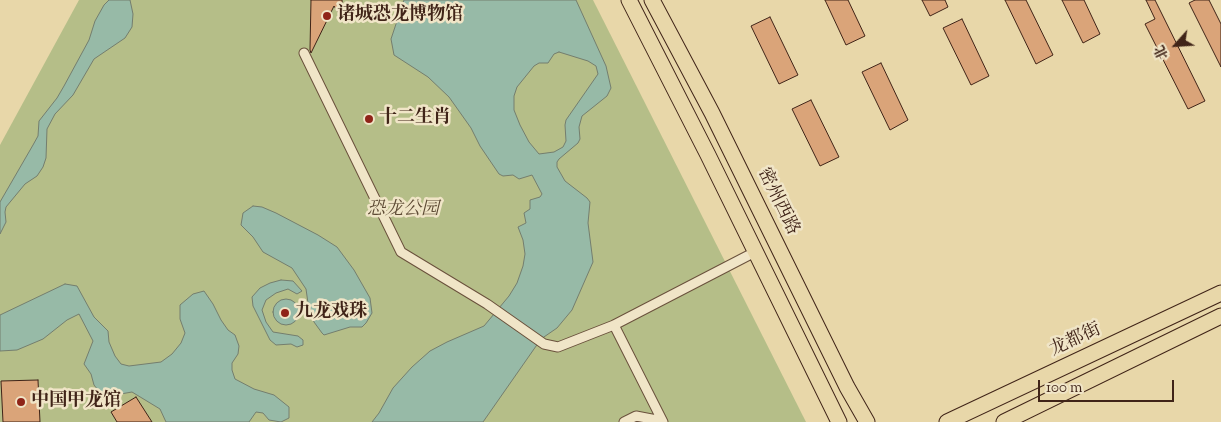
<!DOCTYPE html>
<meta charset="utf-8">
<style>
body{margin:0}
#map{position:relative;width:1221px;height:422px;overflow:hidden;background:#e8d7a9;font-family:"Sorts Mill Goudy","Noto Serif SC",serif}
canvas{display:block}
.north{position:absolute;left:1151px;top:20px;width:50px;height:50px;-webkit-text-stroke:4px #f0e5c7;paint-order:stroke;rotate:244deg;font-size:14px;font-weight:700;line-height:20px;text-align:center;color:#402418}
.north::after{content:'';display:block;margin:auto;width:18px;height:22px;background:#402418;clip-path:polygon(50% 0,100% 100%,50% 72%,0 100%)}
.scale{position:absolute;left:1038px;top:380px;width:136px;height:22px;box-sizing:border-box;border:2px solid #402418;border-top:0;padding-left:6px;font-size:15px;line-height:18px;white-space:nowrap;color:#402418;-webkit-text-stroke:4px #f0e5c7;paint-order:stroke}
</style>
<div id="map">
<canvas width="1221" height="422"></canvas>
<div class="north">北</div>
<div class="scale">100 m</div>
</div>
<script>
const c = document.querySelector('canvas').getContext('2d');
c.lineJoin = 'round';
function fillPath(path, color) { c.fillStyle = color; c.fill(path, 'evenodd'); }
const shape = rows => new Path2D(rows.map(r => 'M' + r).join(''));
function stroke(path, color, width, dash) { c.strokeStyle = color; c.lineWidth = width; c.lineCap = dash ? 'butt' : 'round'; c.setLineDash(dash || []); c.stroke(path); }
function write(font, color, halo, rows, align = 'center') {
  c.font = font + ' "Sorts Mill Goudy","Noto Serif SC",serif'; c.lineWidth = 5; c.setLineDash([]); c.textBaseline = 'middle'; c.strokeStyle = halo; c.fillStyle = color; for (const [text, x, y, turn = 0] of rows) {
    c.save(); c.translate(x, y); c.rotate((+turn || 0) * Math.PI / 180); c.textAlign = isNaN(turn) ? turn : align; if (halo) c.strokeText(text, 0, 0); c.fillText(text, 0, 0); c.restore();
  }
}
const green = shape([
 [79,0,593,0,806,422,0,422,0,145]
]);
const water = shape([
 [109,0,130,0,133,14,132,27,125,38,94,59,73,95,55,114,47,129,46,158,43,167,37,176,25,184,6,207,5,212,6,222,0,234,0,202,33,145,38,136,39,121,57,98,64,86,89,40,95,21,104,5,109,0],
 [404,0,576,0,606,66,611,88,607,96,582,116,579,127,580,139,578,143,559,159,557,162,557,167,565,181,587,198,590,202,588,223,593,262,572,310,557,328,541,339,483,422,372,422,379,413,393,388,412,367,430,351,447,342,484,326,509,296,517,283,523,266,525,254,523,240,518,227,526,223,524,213,530,209,530,200,540,197,542,194,532,175,519,179,513,175,503,176,499,174,480,146,471,128,449,97,428,77,394,55,391,39,404,0],
 [559,52,588,61,596,66,598,74,566,120,565,125,566,141,563,147,554,152,539,154,529,142,520,125,514,110,514,96,517,87,534,66,539,63,548,63,554,54,559,52],
 [253,206,262,207,276,213,318,235,337,247,354,270,370,298,372,313,366,323,362,327,350,327,324,335,322,333,314,322,308,303,306,289,292,268,263,252,253,237,241,225,243,213,253,206],
 [281,280,293,281,302,291,297,294,288,289,276,293,266,300,262,310,266,322,273,332,298,336,303,340,303,345,297,347,291,344,276,345,270,340,253,306,252,297,260,288,270,283,281,280],
 [65,284,77,286,94,317,108,331,109,342,115,356,121,364,129,366,161,362,172,354,181,343,185,333,180,319,180,305,193,294,204,291,213,304,221,320,228,330,235,335,239,346,238,354,232,363,232,370,235,379,254,389,274,395,289,407,289,418,281,422,269,420,263,413,256,412,249,422,166,422,160,409,132,392,115,395,101,394,94,385,91,374,84,364,93,341,79,314,67,320,43,339,17,350,0,351,0,315,65,284],
 '273 312a13 13 0 1 1 26 0a13 13 0 1 1-26 0Z'
]);
const building = shape([
 [311,0,342,0,344,21,334,6,311,53,310,50,311,0],
 [825,0,848,0,865,36,846,45,825,0],
 [922,0,945,0,948,7,930,16,922,0],
 [1005,0,1026,0,1053,55,1036,64,1005,0],
 [1062,0,1084,0,1100,34,1083,43,1062,0],
 [1146,0,1155,0,1205,101,1188,109,1145,24,1155,19,1146,0],
 [1195,0,1209,0,1221,24,1221,67,1189,3,1195,0],
 [770,17,798,75,779,84,751,26,770,17],
 [962,19,989,76,971,85,943,28,962,19],
 [881,63,908,120,890,130,862,72,881,63],
 [811,100,839,157,820,166,792,109,811,100],
 [38,380,40,422,3,422,1,381,38,380],
 [136,397,152,422,117,422,111,412,136,397]
]);
const minor = shape([
 [304,53,401,252,487,304,544,344,558,347,614,325,755,252],
 [614,325,663,422],
 [624,422,636,416,662,421]
]);
const primary = shape([
 [629,0,708,155,839,422],
 [652,0,712,113,847,387,867,422],
 [947,422,1221,293],
 [1004,422,1221,316]
]);
const markers = [
 [327,16,5,"#8f2418"],
 [369,119,5,"#8f2418"],
 [285,313,5,"#8f2418"],
 [21,402,5,"#8f2418"]
];
const poiNames = [
 ["诸城恐龙博物馆",337,16],
 ["十二生肖",379,119],
 ["九龙戏珠",295,313],
 ["中国甲龙馆",31,402]
];
const streetNames = [
 ["密州西路",777,202,64],
 ["龙都街",1076,341,-25]
];
const parkNames = [
 ["恐龙公园",403,211]
];
fillPath(green, '#b5be88');
fillPath(water, '#97baa7');
stroke(water, '#747e6e', 1);
fillPath(building, '#daa479');
stroke(building, '#402418', 1);
stroke(minor, '#6a513c', 11);
stroke(primary, '#402418', 17);
stroke(minor, '#f0e5c7', 9);
stroke(primary, '#e8d7a9', 15);
for (const [x, y, r, color] of markers) { const dot = new Path2D(); dot.arc(x, y, r, 0, 2 * Math.PI); c.fillStyle = color; c.fill(dot); stroke(dot, '#f0e5c7', 2); }
write('bold 18px', '#402418', '#f0e5c7', poiNames, 'left');
write('18px', '#402418', '#f0e5c7', streetNames);
write('italic 18px', '#5d4a34', '#f0e5c7', parkNames);
</script>
